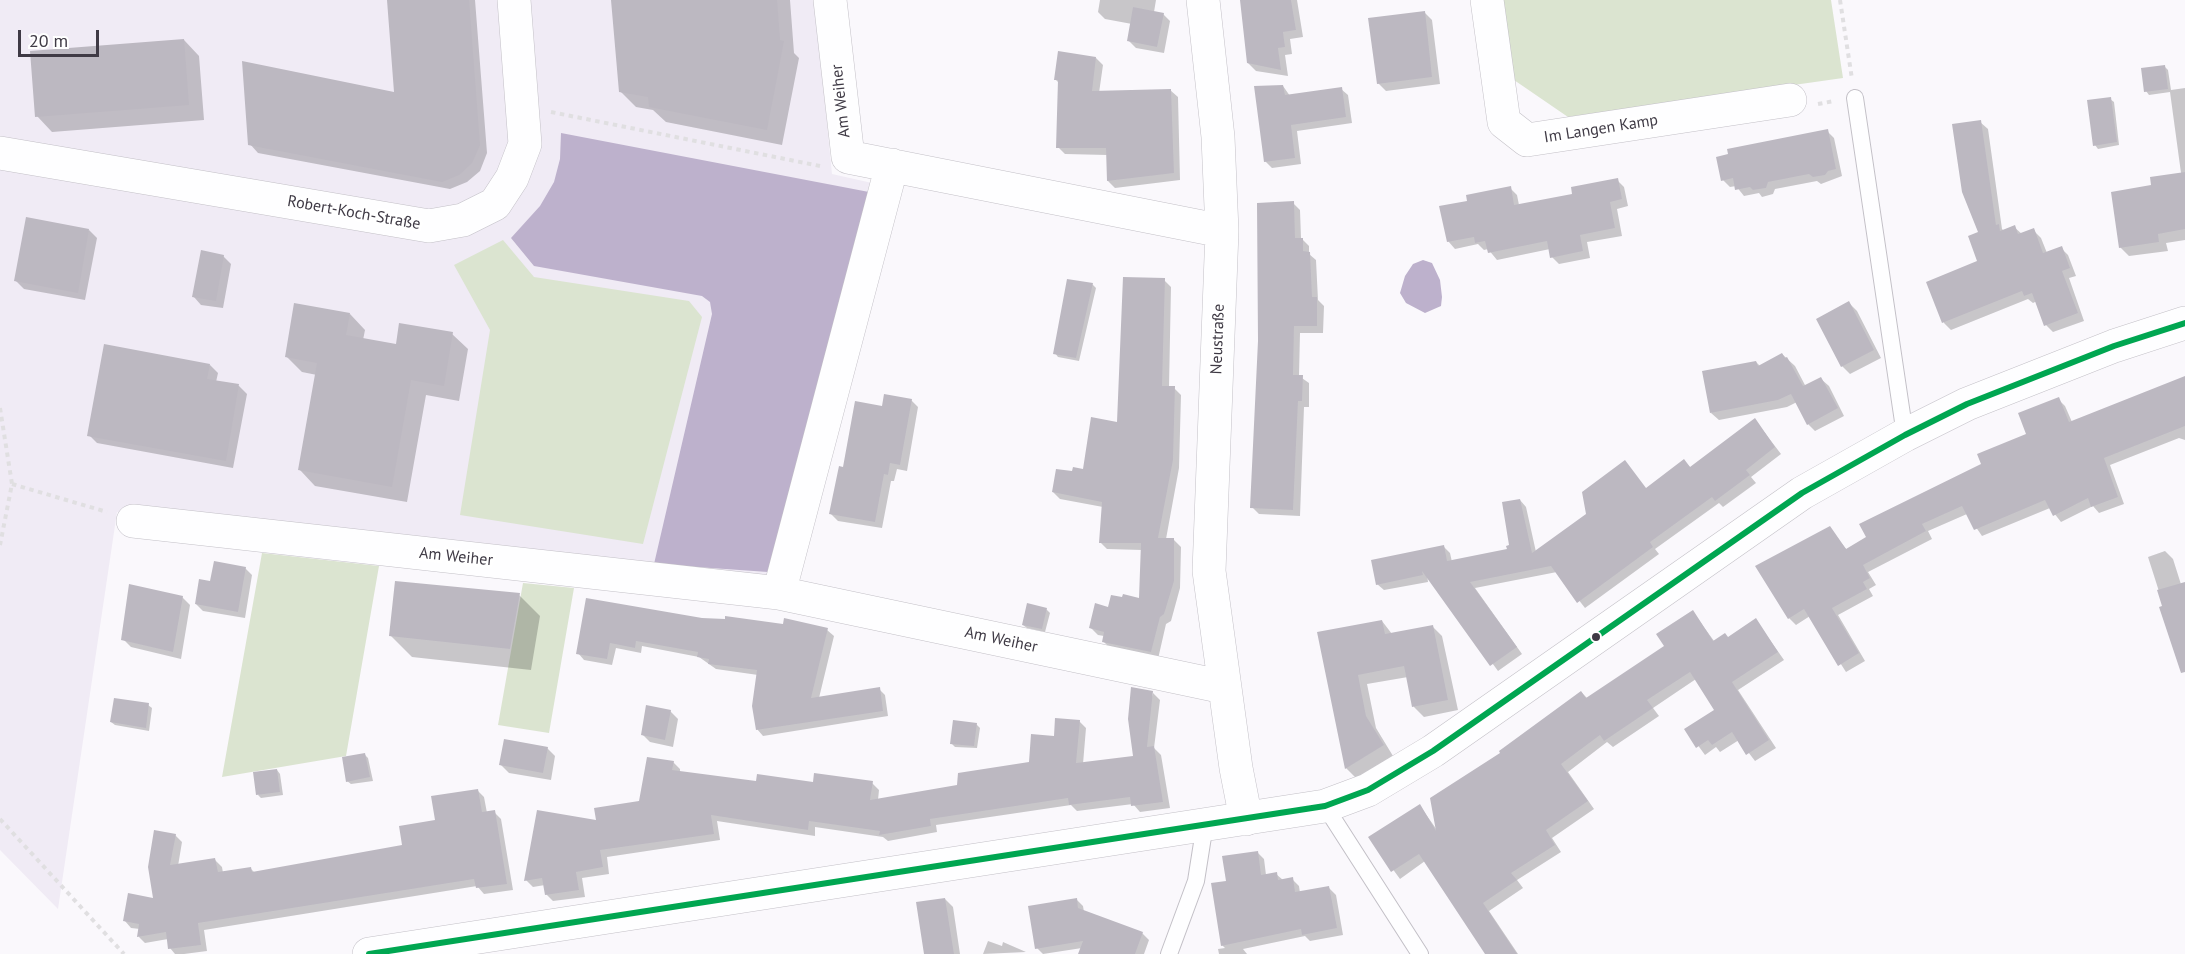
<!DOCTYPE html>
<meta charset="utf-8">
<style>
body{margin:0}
#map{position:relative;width:2185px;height:954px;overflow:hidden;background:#faf8fc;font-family:"PT Sans",sans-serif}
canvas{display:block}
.scale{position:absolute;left:18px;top:30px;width:81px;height:27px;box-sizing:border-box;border:3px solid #3f3a45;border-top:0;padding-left:8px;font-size:18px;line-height:21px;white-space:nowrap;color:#3f3a45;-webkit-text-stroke:4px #fff;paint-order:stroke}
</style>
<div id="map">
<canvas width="2185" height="954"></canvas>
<div class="scale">20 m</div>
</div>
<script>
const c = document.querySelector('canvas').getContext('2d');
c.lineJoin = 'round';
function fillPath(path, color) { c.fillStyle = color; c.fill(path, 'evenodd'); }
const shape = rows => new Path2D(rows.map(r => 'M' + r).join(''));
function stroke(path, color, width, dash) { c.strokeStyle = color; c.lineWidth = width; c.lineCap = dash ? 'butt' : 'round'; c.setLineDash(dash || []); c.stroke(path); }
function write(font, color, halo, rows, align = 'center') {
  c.font = font + ' "PT Sans",sans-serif'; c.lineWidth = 6; c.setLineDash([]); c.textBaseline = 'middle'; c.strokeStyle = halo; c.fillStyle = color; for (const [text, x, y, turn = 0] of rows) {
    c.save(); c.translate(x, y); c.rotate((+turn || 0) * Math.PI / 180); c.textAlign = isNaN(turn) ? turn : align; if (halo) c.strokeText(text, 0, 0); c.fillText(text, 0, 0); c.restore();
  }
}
const built = shape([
 [0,0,815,0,832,174,881,185,776,582,117,512,58,909,0,850]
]);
const green = shape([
 [1503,0,1831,0,1843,78,1568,117,1514,80],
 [503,240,534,277,689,301,702,317,643,544,460,515,490,330,454,265],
 [262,553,379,566,346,756,222,777],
 [523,583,574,588,549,733,498,725]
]);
const water = shape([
 [561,133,869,192,768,572,654,564,712,314,710,302,702,296,534,266,511,238,540,206,554,182,560,159],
 [1423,260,1432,263,1440,280,1442,297,1441,306,1425,313,1406,303,1400,293,1405,276,1413,264]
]);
const shadow = shape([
 [388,0,475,0,487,153,480,171,467,182,450,189,258,153,250,144,396,94],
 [685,0,790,0,794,53,799,58,782,145,666,122,653,110,636,107,620,91],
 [1100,0,1156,0,1154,12,1163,14,1170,21,1164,53,1136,48,1129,41,1132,24,1105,19,1098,12],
 [1242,0,1297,0,1303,37,1290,39,1292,54,1285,55,1288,76,1256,71,1248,63],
 [1424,12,1432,20,1440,84,1386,91,1378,83],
 [184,40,199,56,204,120,52,132,37,116],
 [1096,58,1103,65,1099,93,1170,90,1178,97,1180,180,1115,188,1108,181,1107,155,1065,154,1058,147,1060,84,1055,79],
 [2164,66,2168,70,2171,90,2185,88,2185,240,2166,243,2168,251,2129,256,2120,247,2153,186,2181,173,2170,92,2149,95,2146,91],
 [1283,86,1290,96,1341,89,1348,95,1352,123,1297,131,1301,164,1272,168,1265,161],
 [2110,99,2114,102,2119,145,2098,149,2095,145],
 [1980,122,1988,129,2002,229,2004,231,2014,227,2022,234,2033,230,2041,238,2047,253,2061,248,2068,255,2076,276,2069,278,2084,321,2053,332,2046,325,2037,301,2033,303,2028,299,1951,330,1944,323,1928,282,1979,262],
 [1827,131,1834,138,1842,176,1821,184,1817,181,1775,189,1773,194,1762,197,1759,193,1744,196,1736,186,1730,187,1723,180],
 [1617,180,1624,187,1628,206,1617,209,1622,236,1587,242,1590,258,1559,264,1552,257,1550,249,1497,260,1488,249,1484,250,1478,244,1455,249,1448,241,1469,202,1510,188,1517,195,1519,205,1574,195],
 [1293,203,1300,210,1301,238,1309,246,1309,254,1316,260,1318,300,1324,306,1323,333,1300,333,1299,376,1309,383,1309,407,1304,407,1300,516,1259,514,1252,507],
 [89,230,97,238,85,300,24,289,16,281],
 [223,256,231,264,223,308,201,305,194,297],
 [1164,280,1171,287,1169,387,1174,388,1181,395,1179,468,1166,539,1174,540,1181,547,1180,588,1171,621,1166,624,1158,659,1110,648,1103,641,1104,636,1098,635,1091,628,1109,608,1141,599,1142,550,1107,549,1100,542,1103,507,1060,499,1053,492,1073,473,1085,471,1118,423],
 [1092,284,1096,288,1079,361,1058,357,1055,353],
 [1849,303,1857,311,1881,358,1850,374,1842,366],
 [350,314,365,330,363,340,397,346,452,334,468,349,459,401,426,395,407,502,315,486,300,470,317,375,302,372,287,357],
 [1782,354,1795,366,1806,387,1821,379,1829,386,1844,416,1815,431,1808,424,1797,402,1787,407,1719,420,1711,413,1756,362,1760,366],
 [210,365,218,373,216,382,239,386,247,394,233,468,97,443,89,435],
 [2185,378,2185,440,2179,438,2110,465,2124,504,2099,513,2093,506,2061,522,2050,508,1982,536,1967,514,1928,531,1932,539,1868,572,1876,585,1869,589,1873,596,1838,615,1865,661,1846,672,1810,616,1796,625,1789,618,1829,528,1847,550,2028,435,2058,399,2065,406,2072,422],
 [911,400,918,407,907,471,897,469,894,481,891,481,882,528,838,521,831,514,845,468,883,408],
 [1755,420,1781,454,1751,477,1756,483,1723,507,1719,503,1655,549,1659,554,1585,608,1557,572,1475,588,1522,654,1498,671,1427,574,1428,582,1384,590,1377,584,1444,547,1450,553,1452,562,1509,550,1520,500,1526,507,1536,552,1647,489,1684,461,1691,468],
 [2165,551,2173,559,2185,597,2185,642,2164,607,2148,557],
 [245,568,252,575,245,618,203,611,196,604,212,583],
 [519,595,540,616,531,670,412,657,391,636],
 [182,597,190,605,181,659,131,647,123,639],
 [587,600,702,620,827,630,834,636,819,698,879,689,885,695,888,716,763,736,757,729,758,675,716,669,699,657,642,646,641,653,616,648,612,665,584,660,578,653],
 [1046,609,1050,613,1045,632,1027,628,1023,625],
 [1693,612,1714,641,1729,638,1756,620,1784,660,1738,690,1776,748,1755,761,1739,740,1720,752,1716,747,1705,755,1686,729,1716,710,1696,679,1653,708,1659,716,1613,747,1607,742,1568,772,1594,809,1552,838,1561,852,1517,880,1523,888,1489,911,1518,954,1487,954,1425,861,1400,879,1370,838,1420,806,1437,830,1502,753,1581,692,1588,699,1666,646],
 [1382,621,1392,634,1432,626,1442,636,1458,710,1424,717,1414,707,1408,677,1367,684,1376,728,1393,756,1356,778,1346,768,1319,634],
 [1153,693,1160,700,1154,748,1161,755,1170,808,1140,812,1133,804,1077,811,1071,805,936,825,937,832,888,841,883,837,815,827,815,836,717,821,720,840,607,857,609,874,582,878,585,897,553,901,546,894,545,885,533,887,526,880,598,822,640,802,673,762,680,769,680,772,757,782,872,783,879,790,878,800,959,787,1030,763,1056,737,1079,721,1086,728,1083,764,1135,757],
 [148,705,152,708,149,731,115,725,111,722],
 [670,711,678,719,673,747,650,742,642,734],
 [976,724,980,728,977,748,955,747,951,743],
 [547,748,555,756,551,780,509,773,501,765],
 [365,755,368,758,373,781,351,784,347,781],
 [277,770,280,774,283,795,261,798,258,795],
 [477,790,484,797,487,813,494,812,501,819,513,890,484,894,477,886,204,930,207,951,184,954,175,954,170,948,168,939,145,943,139,937,140,929,131,928,125,921,155,900,175,835,182,842,178,866,215,860,222,867,223,873,251,869,255,873,404,846],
 [1257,852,1264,859,1266,875,1276,874,1283,880,1292,879,1299,886,1300,893,1329,888,1336,895,1343,935,1310,941,1305,936,1243,949,1247,954,1219,954,1218,949,1225,948,1222,945,1228,882],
 [945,899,953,907,960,954,925,954],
 [1076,899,1083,906,1084,912,1142,933,1149,940,1144,954,1080,954,1082,948,1043,954,1037,948],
 [988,941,1002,946,1003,942,1026,952,983,954]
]);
const building = shape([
 [387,0,469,0,480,145,472,163,459,175,442,182,248,145,242,61,394,92],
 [611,0,777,0,780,40,784,41,767,130,649,107,648,97,619,92],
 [1240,0,1291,0,1296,30,1283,32,1285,47,1278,48,1281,70,1247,63],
 [1133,7,1164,13,1157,47,1127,41],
 [1425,11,1432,77,1377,84,1368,18],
 [184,39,189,105,35,117,30,51],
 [1058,51,1096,57,1092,91,1171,89,1174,173,1107,181,1106,148,1056,148,1058,80,1054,80],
 [2165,65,2168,89,2144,92,2141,68],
 [1283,85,1285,95,1342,87,1346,117,1291,125,1295,158,1264,162,1254,86],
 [2111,97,2117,142,2093,146,2087,100],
 [1981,120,1996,225,1999,224,2000,231,2015,225,2018,234,2034,228,2043,253,2062,246,2070,268,2062,271,2078,313,2044,326,2032,293,2024,296,2022,291,1942,323,1926,282,1977,261,1968,236,1978,232,1962,192,1952,124],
 [1828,129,1836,169,1828,171,1825,175,1813,177,1809,174,1768,182,1766,188,1753,190,1750,187,1735,190,1733,178,1721,181,1716,157,1728,154,1727,149],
 [2185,172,2185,229,2158,234,2159,242,2119,248,2111,192,2151,185,2150,177],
 [1618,178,1622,199,1610,202,1615,228,1580,235,1583,251,1550,258,1547,241,1488,253,1485,241,1475,243,1474,237,1447,242,1439,206,1467,201,1466,195,1511,186,1514,205,1572,194,1571,187],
 [1294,201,1295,238,1303,238,1303,251,1310,252,1312,297,1317,297,1317,326,1294,326,1293,375,1303,375,1302,401,1298,401,1293,510,1250,508,1258,341,1257,203],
 [26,217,89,229,78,293,14,281],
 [201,250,224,255,216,301,192,297],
 [1123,277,1165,278,1162,386,1175,386,1173,460,1158,538,1174,538,1174,581,1164,614,1160,617,1151,652,1102,642,1104,632,1089,628,1095,603,1108,607,1111,595,1122,597,1123,594,1139,598,1141,543,1099,543,1102,502,1052,492,1056,469,1072,471,1073,467,1083,469,1091,417,1117,422],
 [1067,279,1093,283,1076,358,1053,354],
 [1849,301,1874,350,1841,367,1816,319],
 [294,303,350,313,346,335,396,344,399,323,453,332,444,386,411,380,392,487,298,470,317,363,285,357],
 [104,344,210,364,207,379,239,384,226,461,87,436],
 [1782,353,1785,358,1787,357,1803,386,1821,377,1838,408,1807,425,1791,394,1778,400,1710,413,1702,371,1756,361,1758,366],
 [2185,376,2185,426,2104,458,2118,497,2091,507,2088,498,2053,516,2045,500,1974,530,1962,506,1922,524,1926,531,1863,565,1870,578,1863,582,1867,589,1832,608,1859,653,1838,666,1804,609,1788,619,1755,566,1830,526,1846,549,1866,537,1859,524,1981,464,1977,454,2026,434,2018,413,2059,397,2069,422],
 [884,394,912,399,900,465,890,463,888,475,884,474,875,522,829,514,839,466,843,467,855,401,882,406],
 [1755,418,1775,447,1746,470,1750,475,1715,501,1712,497,1650,542,1653,547,1577,603,1551,566,1470,582,1517,647,1490,666,1422,571,1423,575,1376,585,1371,560,1444,545,1447,561,1507,549,1506,546,1509,545,1502,502,1520,499,1532,553,1586,514,1582,492,1625,460,1646,488,1684,459,1690,467],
 [214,561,246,567,238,612,195,604,199,579,210,581],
 [395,581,520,593,510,649,389,636],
 [2185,582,2185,672,2181,673,2159,607,2162,606,2157,590],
 [129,584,183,596,173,652,121,640],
 [586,598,702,618,725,619,725,616,783,624,784,618,828,628,811,698,880,687,883,711,756,730,752,706,757,670,708,664,709,659,697,657,698,652,636,641,635,648,610,643,607,659,576,654],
 [1027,603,1047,608,1042,629,1022,625],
 [1693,610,1713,641,1725,633,1728,637,1756,618,1778,652,1732,682,1769,740,1746,755,1732,732,1712,745,1708,740,1696,748,1684,729,1714,710,1690,672,1647,700,1653,708,1604,741,1600,735,1561,764,1588,801,1546,830,1555,845,1511,873,1517,880,1483,903,1517,954,1485,954,1419,854,1391,872,1368,837,1420,804,1436,831,1430,798,1500,753,1499,751,1581,691,1586,698,1664,646,1656,634],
 [1382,620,1385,634,1433,625,1448,700,1412,707,1404,666,1358,675,1366,716,1384,745,1345,769,1317,632],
 [1131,687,1153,691,1147,747,1154,746,1163,802,1131,806,1130,797,1069,805,1068,798,930,819,931,826,879,835,880,831,809,821,808,830,711,815,714,834,600,850,603,867,576,872,579,890,545,895,542,878,524,881,537,810,596,820,594,808,639,801,647,757,674,761,672,770,756,781,757,774,813,782,814,773,873,781,870,800,957,785,958,773,1029,762,1031,734,1054,736,1055,718,1080,720,1076,763,1133,756,1128,719],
 [114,698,149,703,146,728,110,722],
 [646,705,671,710,665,740,641,735],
 [953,720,977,723,974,746,950,744],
 [504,739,548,747,543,773,499,765],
 [365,753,370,777,346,782,342,757],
 [277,769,280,792,256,795,253,772],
 [478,789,482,812,495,810,507,884,476,888,474,879,198,923,201,945,168,949,166,932,137,937,139,924,123,921,128,893,153,898,148,867,154,830,176,834,170,865,215,858,218,872,251,867,252,872,402,845,399,826,435,820,431,796],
 [1258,851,1261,875,1277,872,1278,880,1293,877,1295,892,1329,886,1337,928,1302,935,1301,929,1221,946,1211,883,1226,881,1222,856],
 [945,898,954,954,924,954,916,902],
 [1077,898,1078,908,1143,932,1135,954,1078,954,1083,941,1035,949,1028,906]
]);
const path = shape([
 [1840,0,1852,79],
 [1818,104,1834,101],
 [551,112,820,166],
 [0,408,12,484,0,545],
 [12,484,107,512],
 [0,819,124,954]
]);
const service = shape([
 [1855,98,1905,435],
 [1325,806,1420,954],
 [1169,954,1196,881,1205,824]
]);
const minor = shape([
 [830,0,848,157,1222,231],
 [1203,0,1218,137,1222,231,1209,571,1236,768,1246,819],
 [1487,0,1504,122,1527,140,1790,100],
 [0,153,429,226,463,220,495,204,512,178,525,144,514,0],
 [133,521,779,593,1224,687],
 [779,593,892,165]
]);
const secondary = shape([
 [369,954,1325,806,1368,790,1433,751,1802,493,1905,435,1967,404,2114,346,2185,323]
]);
const bus1 = shape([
 [369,954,1325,806,1368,790,1433,751,1802,493,1905,435,1967,404,2114,346,2185,323]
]);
const markers = [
 [1596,637,5,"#3f3a45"]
];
const streetNames = [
 ["Am Weiher",841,101,-96],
 ["Im Langen Kamp",1601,129,-9],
 ["Robert-Koch-Straße",354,213,10],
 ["Neustraße",1218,339,-88],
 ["Am Weiher",456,557,6],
 ["Am Weiher",1001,640,12]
];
fillPath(built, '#f0ebf5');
fillPath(green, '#dbe4d0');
fillPath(water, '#bdb1cc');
fillPath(shadow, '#0003');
fillPath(building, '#bcb8c1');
stroke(service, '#c3c0c7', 18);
stroke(minor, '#c3c0c7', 34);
stroke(secondary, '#c3c0c7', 34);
stroke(path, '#e0dfe1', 4, [4.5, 4.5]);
stroke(service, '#fefeff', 16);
stroke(minor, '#fefeff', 33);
stroke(secondary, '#fefeff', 33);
stroke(bus1, '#00a651', 6);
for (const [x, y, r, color] of markers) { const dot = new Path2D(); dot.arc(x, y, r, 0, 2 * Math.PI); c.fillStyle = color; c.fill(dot); stroke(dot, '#fff', 2); }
write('16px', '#3f3a45', '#fff', streetNames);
</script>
